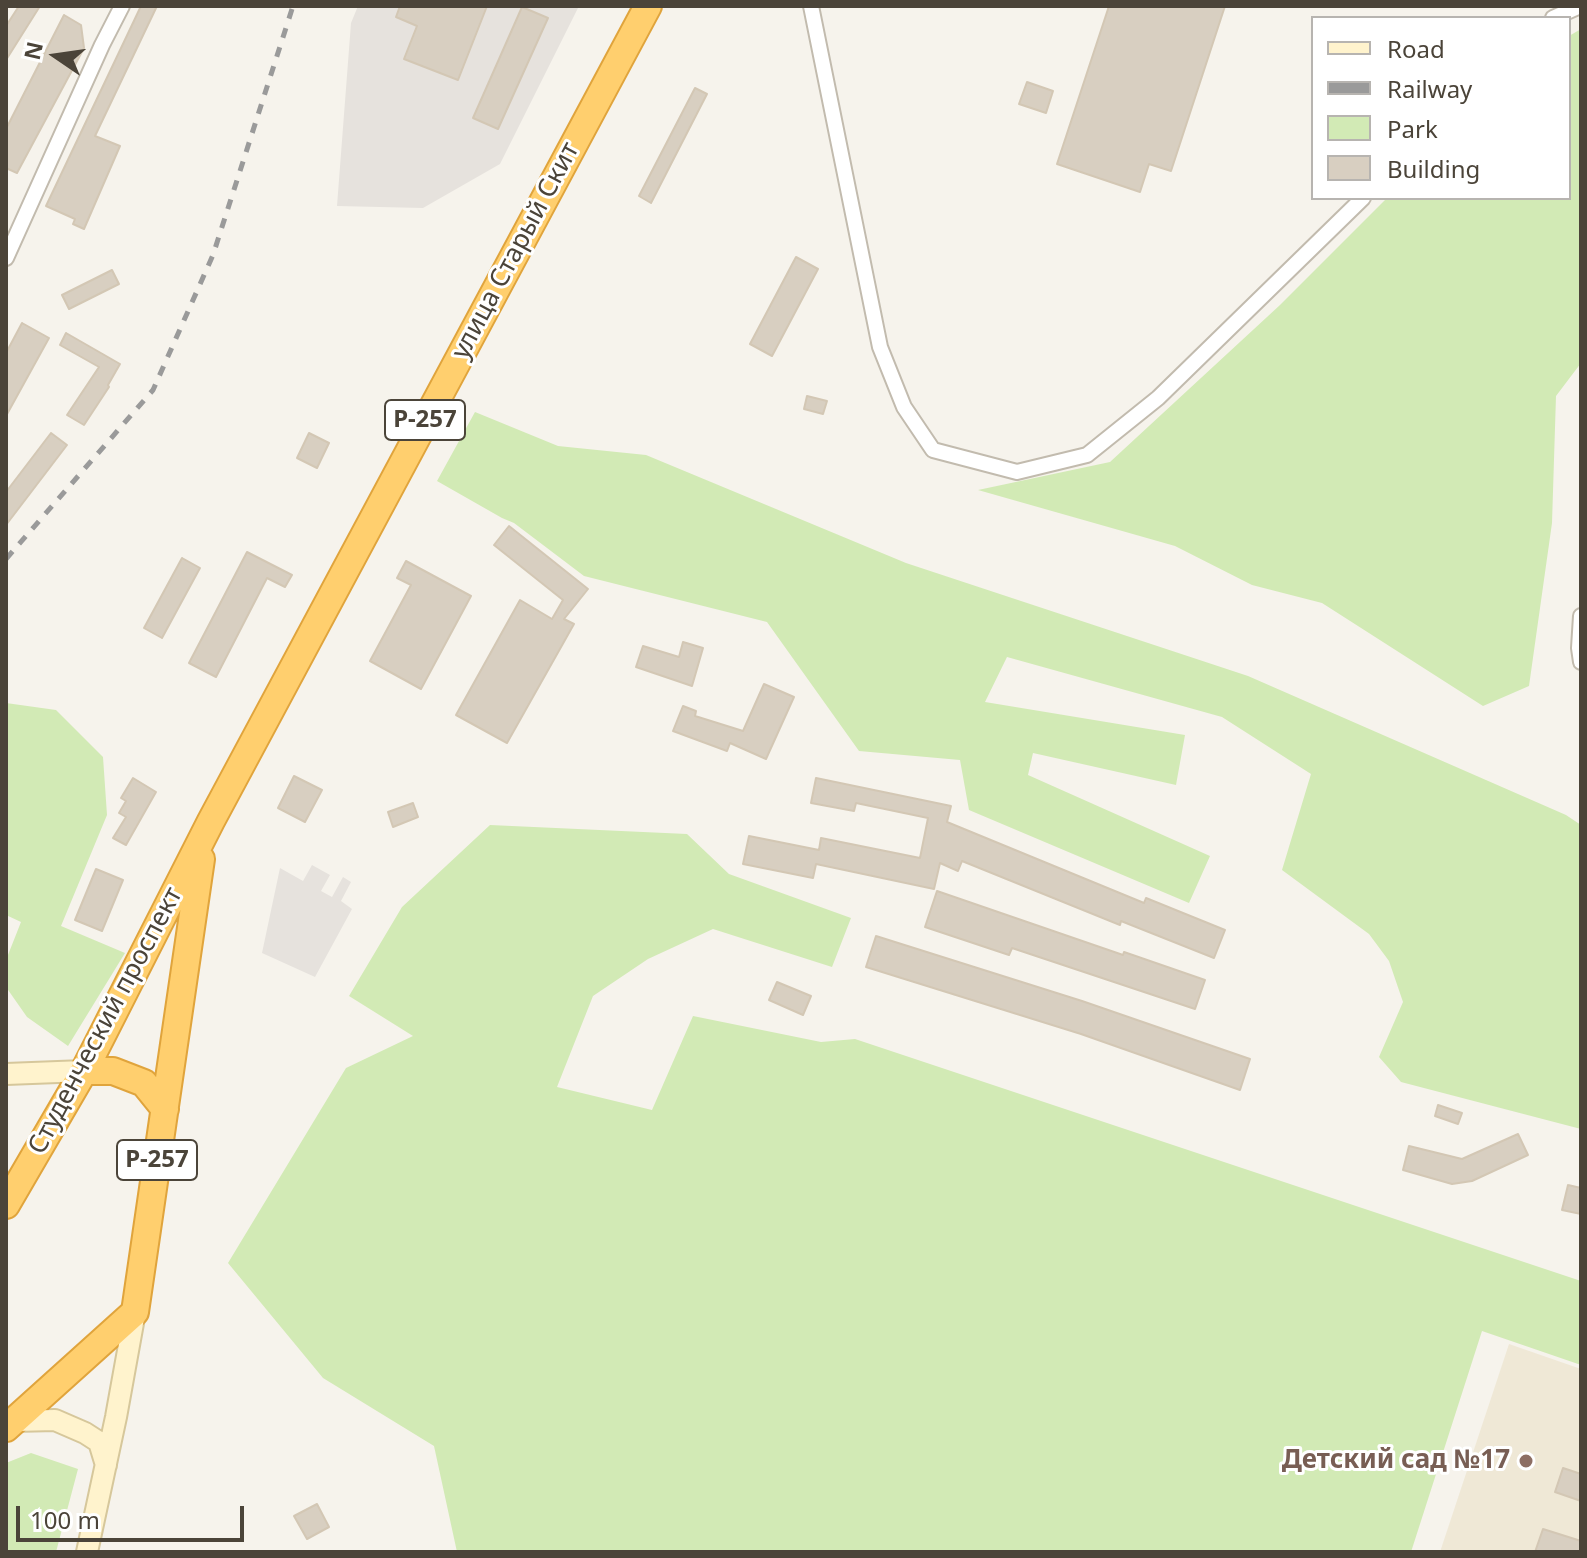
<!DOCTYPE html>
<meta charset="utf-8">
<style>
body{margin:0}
#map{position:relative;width:1587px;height:1558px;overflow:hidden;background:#f6f3ec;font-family:"Noto Sans",sans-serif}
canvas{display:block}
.frame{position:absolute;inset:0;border:8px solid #4b4439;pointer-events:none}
.legend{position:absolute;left:1311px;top:16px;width:260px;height:184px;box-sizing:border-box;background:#fff;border:2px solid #b7b4b0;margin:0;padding:10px 14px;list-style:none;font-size:24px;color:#4b4439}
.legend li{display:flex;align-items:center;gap:16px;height:40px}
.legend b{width:40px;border:2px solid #b7b4b0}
.north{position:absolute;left:16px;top:16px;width:80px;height:80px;-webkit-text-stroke:6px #fff;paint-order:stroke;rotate:283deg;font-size:22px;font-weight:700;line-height:32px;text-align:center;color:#4b4439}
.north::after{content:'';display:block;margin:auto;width:28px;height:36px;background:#4b4439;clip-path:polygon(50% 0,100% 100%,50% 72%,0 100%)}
.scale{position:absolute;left:16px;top:1506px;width:228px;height:36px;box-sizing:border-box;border:4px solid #4b4439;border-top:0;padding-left:10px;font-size:24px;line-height:28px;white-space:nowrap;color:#4b4439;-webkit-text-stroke:6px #fff;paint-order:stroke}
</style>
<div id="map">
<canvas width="1587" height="1558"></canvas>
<div class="frame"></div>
<ul class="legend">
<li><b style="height:10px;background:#fff3cd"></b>Road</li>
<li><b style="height:10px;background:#9a9a9a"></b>Railway</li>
<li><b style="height:22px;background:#d2eab5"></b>Park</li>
<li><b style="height:22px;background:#d8cfc1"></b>Building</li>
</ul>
<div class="north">N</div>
<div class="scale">100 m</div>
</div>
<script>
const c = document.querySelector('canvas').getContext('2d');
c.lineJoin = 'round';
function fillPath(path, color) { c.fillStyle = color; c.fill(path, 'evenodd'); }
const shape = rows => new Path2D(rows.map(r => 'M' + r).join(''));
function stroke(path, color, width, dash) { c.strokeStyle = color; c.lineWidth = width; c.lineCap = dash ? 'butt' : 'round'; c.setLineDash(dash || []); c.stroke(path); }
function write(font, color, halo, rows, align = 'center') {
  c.font = font + ' "Noto Sans",sans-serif'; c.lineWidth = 6; c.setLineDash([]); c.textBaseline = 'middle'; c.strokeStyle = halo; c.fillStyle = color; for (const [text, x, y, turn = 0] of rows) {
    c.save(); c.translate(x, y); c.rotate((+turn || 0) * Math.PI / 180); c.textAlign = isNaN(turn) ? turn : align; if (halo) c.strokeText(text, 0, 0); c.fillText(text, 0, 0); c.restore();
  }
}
const industrial = shape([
 [358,6,579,6,500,164,423,208,337,206,351,23],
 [312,865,330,875,321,891,332,897,343,877,351,882,341,901,352,909,315,977,262,953,280,868,303,881]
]);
const education = shape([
 [1509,1344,1581,1369,1581,1552,1440,1552]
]);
const green = shape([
 [1581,29,1581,363,1556,396,1552,523,1529,686,1483,706,1322,603,1252,585,1175,546,978,490,1110,462,1280,305,1387,198,1569,198,1569,36],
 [475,412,558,446,646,455,906,563,1248,676,1566,815,1581,825,1581,1129,1401,1082,1379,1057,1403,1002,1389,961,1369,934,1282,870,1311,774,1222,717,1007,657,985,702,1185,735,1176,785,1033,753,1028,775,1210,856,1189,903,969,810,960,760,859,751,767,622,584,576,514,523,502,518,437,481],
 [6,703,56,710,103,757,107,815,61,926,125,953,68,1046,27,1017,6,987,6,960,21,922,6,915],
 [490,825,687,834,729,874,851,918,832,967,713,929,648,959,593,996,557,1087,652,1110,693,1016,821,1042,855,1039,1581,1281,1581,1365,1482,1331,1411,1552,457,1552,434,1446,323,1378,228,1263,346,1068,413,1036,349,996,402,907],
 [31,1453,78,1469,56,1552,6,1552,6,1463]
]);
const building = shape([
 [19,6,40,6,6,60,6,26,19,6],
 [141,6,157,6,95,136,120,146,84,229,73,224,75,219,46,206,141,6],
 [400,6,487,6,458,80,404,59,417,26,396,17,400,6],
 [1109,6,1225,6,1171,171,1149,164,1140,192,1057,164,1109,6],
 [522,7,548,18,498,129,473,118,522,7],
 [64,15,81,25,84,48,17,173,6,168,6,129,64,15],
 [1027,82,1053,91,1046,113,1019,104,1027,82],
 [695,88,707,94,651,203,639,196,695,88],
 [796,257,818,269,772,356,750,344,796,257],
 [112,270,119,284,69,309,62,295,112,270],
 [22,323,49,338,6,416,6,353,22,323],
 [66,333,120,364,108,385,109,387,84,425,67,415,99,367,60,345,66,333],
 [807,396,827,401,823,414,804,409,807,396],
 [51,433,67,445,6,525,6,492,51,433],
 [309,433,329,443,317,468,297,458,309,433],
 [509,526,588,589,564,619,574,624,507,743,456,715,520,600,552,619,563,600,494,545,509,526],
 [247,552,292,575,285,587,267,578,216,677,189,663,247,552],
 [182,558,200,568,162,638,144,628,182,558],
 [406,561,471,596,421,689,370,661,411,585,397,578,406,561],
 [683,642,703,648,692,686,636,667,643,646,679,657,683,642],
 [764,684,794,697,766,759,730,743,727,751,673,731,683,706,696,711,695,716,743,731,764,684],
 [294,776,322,790,305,822,278,808,294,776],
 [133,778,156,792,126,845,113,838,126,817,119,813,126,801,121,798,133,778],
 [816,778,951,806,947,822,1144,903,1146,898,1225,930,1214,958,1121,921,1120,925,962,861,958,871,940,863,934,889,816,864,813,878,743,864,749,836,819,850,821,838,920,858,928,818,856,803,854,811,811,803,816,778],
 [413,803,418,817,393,827,388,812,413,803],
 [96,869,123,880,102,931,75,920,96,869],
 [937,891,1123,955,1124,952,1205,980,1195,1009,1012,948,1009,955,925,927,937,891],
 [876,936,1082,1001,1250,1059,1240,1090,1081,1034,866,967,876,936],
 [777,982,811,996,803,1015,769,1000,777,982],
 [1438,1105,1462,1113,1458,1124,1435,1116,1438,1105],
 [1518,1134,1528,1155,1472,1181,1452,1184,1403,1170,1409,1146,1462,1159,1518,1134],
 [1568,1185,1581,1188,1581,1214,1562,1210,1568,1185],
 [1563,1468,1581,1474,1581,1501,1555,1492,1563,1468],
 [317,1504,329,1527,307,1539,294,1516,317,1504],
 [1543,1529,1581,1541,1581,1552,1535,1552,1543,1529]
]);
const street = shape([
 [811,6,880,347,904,407,933,450,1017,472,1087,455,1158,398,1363,198],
 [1553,18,1580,6],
 [6,258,102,45,122,6],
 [1581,616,1579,648,1581,662]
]);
const secondary = shape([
 [6,1074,84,1071],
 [14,1421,55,1420,85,1433,99,1442,106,1465],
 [87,1552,116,1417,135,1312]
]);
const highway = shape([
 [84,1071,113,1071,144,1083,165,1109],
 [6,1205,84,1071,211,821,648,6],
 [6,1428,135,1312,201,859]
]);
const rail = shape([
 [6,559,153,390,213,255,293,6]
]);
const markers = [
 [1526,1461,8,"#8d6e63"]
];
const shields = [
 [425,420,80],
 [157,1160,80]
];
const shieldNames = [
 ["Р-257",425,420],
 ["Р-257",157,1160]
];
const streetNames = [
 ["улица Старый Скит",516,251,-62],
 ["Студенческий проспект",106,1021,-62]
];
const educationNames = [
 ["Детский сад №17",1510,1461]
];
fillPath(industrial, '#e6e2dd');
fillPath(education, '#efe8d6');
fillPath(green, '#d2eab5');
fillPath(building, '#d8cfc1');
stroke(building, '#d3c7b4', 2);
stroke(street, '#c2bbae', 18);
stroke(secondary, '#d6c79b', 24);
stroke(highway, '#e0a43c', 30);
stroke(street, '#fff', 14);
stroke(secondary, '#fff3cd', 20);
stroke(highway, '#ffcf6e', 26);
stroke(rail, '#9a9a9a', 5, [10, 10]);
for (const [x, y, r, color] of markers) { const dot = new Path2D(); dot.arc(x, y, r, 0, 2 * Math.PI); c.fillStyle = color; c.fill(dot); stroke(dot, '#fff', 3); }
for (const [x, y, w] of shields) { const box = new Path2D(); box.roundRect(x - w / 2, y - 20, w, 40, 6); c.fillStyle = '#fff'; c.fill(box); stroke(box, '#4b4439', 2); }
write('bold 24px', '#4b4439', null, shieldNames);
write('26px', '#4b4439', '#fff', streetNames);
write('bold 26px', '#785e54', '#fff', educationNames, 'right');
</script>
